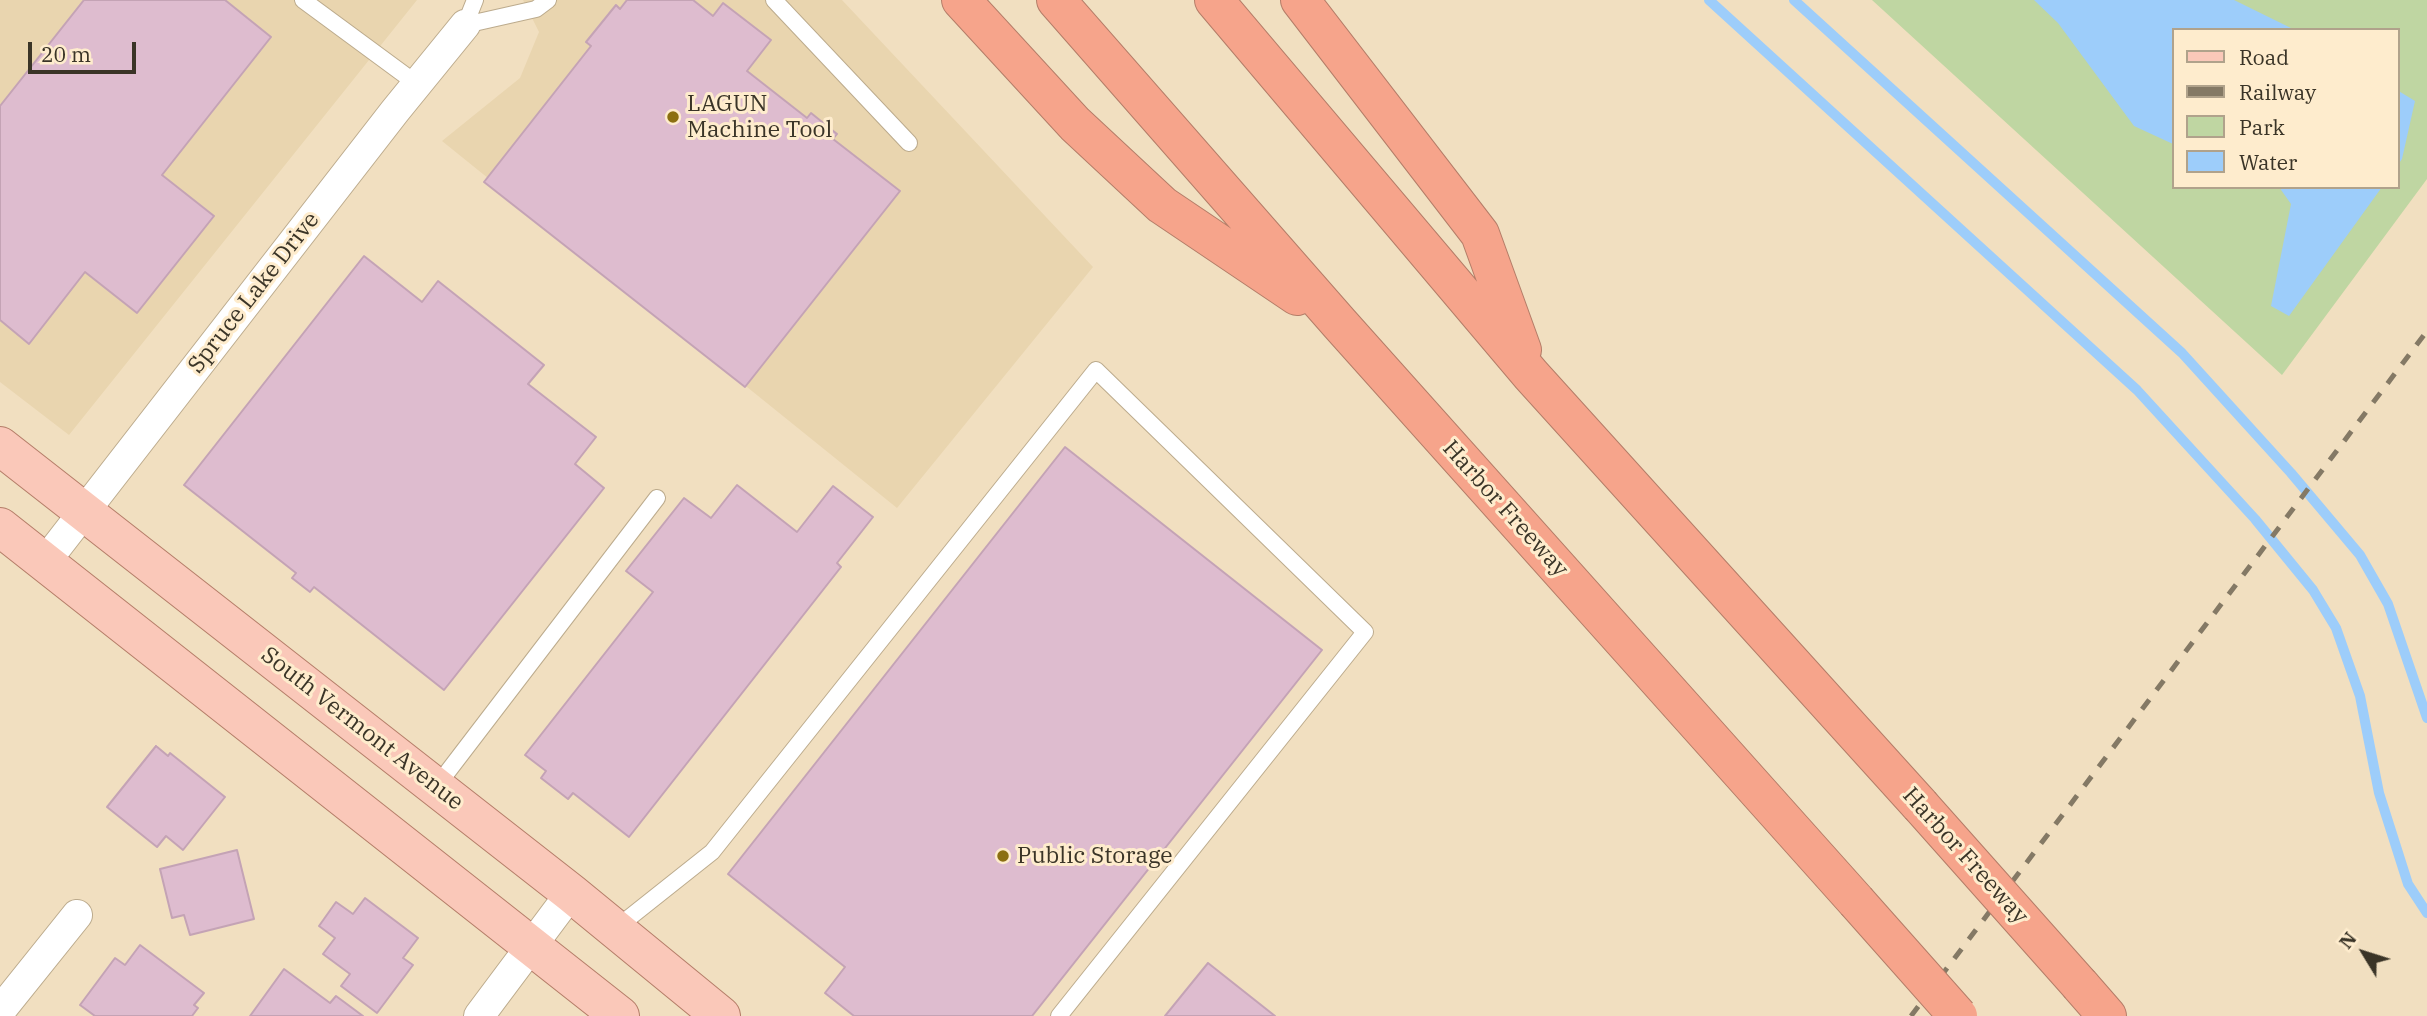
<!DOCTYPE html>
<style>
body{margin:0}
#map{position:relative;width:2427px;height:1016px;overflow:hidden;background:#f1dfc0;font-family:"IBM Plex Serif",serif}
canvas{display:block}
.legend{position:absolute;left:2172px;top:28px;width:228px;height:161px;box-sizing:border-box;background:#feeccd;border:2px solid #b0a28b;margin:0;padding:9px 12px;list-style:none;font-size:21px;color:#3a3427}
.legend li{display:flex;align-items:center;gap:14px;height:35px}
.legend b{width:35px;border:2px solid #b0a28b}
.north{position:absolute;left:2329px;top:918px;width:70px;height:70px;-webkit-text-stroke:5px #feeccd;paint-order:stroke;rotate:308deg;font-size:19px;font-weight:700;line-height:28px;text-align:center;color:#3a3427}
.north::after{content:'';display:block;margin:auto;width:24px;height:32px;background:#3a3427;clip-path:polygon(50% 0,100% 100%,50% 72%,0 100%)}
.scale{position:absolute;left:28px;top:42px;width:108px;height:32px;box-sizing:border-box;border:4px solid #3a3427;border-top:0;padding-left:9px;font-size:21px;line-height:24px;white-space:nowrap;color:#3a3427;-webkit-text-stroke:5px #feeccd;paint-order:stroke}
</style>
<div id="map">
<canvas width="2427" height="1016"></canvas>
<ul class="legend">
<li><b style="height:9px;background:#fac8b9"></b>Road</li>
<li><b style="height:9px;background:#847965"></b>Railway</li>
<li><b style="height:19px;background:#bfd6a2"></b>Park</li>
<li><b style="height:19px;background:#9dcdfa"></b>Water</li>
</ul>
<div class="north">N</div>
<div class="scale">20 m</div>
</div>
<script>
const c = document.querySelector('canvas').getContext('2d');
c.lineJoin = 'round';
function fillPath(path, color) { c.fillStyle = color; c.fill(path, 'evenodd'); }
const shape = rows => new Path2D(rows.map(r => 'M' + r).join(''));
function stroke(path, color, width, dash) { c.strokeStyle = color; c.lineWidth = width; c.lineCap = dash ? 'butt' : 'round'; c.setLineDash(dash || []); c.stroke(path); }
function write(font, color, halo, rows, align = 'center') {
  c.font = font + ' "IBM Plex Serif",serif'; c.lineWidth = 6; c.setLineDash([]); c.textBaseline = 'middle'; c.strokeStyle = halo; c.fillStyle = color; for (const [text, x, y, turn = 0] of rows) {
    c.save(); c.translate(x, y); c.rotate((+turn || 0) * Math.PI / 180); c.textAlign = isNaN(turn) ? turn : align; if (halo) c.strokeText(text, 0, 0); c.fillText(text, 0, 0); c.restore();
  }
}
const built = shape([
 [0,0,417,0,69,435,0,382],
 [523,0,842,0,1093,267,897,508,442,141,520,78,539,32]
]);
const green = shape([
 [1872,0,2427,0,2427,179,2282,375],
 [2173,30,2397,30,2397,187,2173,187]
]);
const water = shape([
 [2034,0,2234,0,2295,30,2173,30,2173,144,2134,126,2058,23],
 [2397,90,2415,101,2402,159,2397,166],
 [2279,187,2382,187,2289,316,2271,306,2291,204]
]);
const stream = shape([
 [1709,0,2137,390,2255,519,2313,590,2336,628,2360,696,2379,793,2408,884,2427,913],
 [1794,0,2182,353,2291,473,2360,555,2388,604,2427,718]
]);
const building = shape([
 [84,0,225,0,271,37,162,175,214,216,137,313,85,272,29,344,0,320,0,106,84,0],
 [627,0,693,0,713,16,723,3,771,40,747,71,807,118,811,113,837,134,833,139,900,191,745,387,484,182,591,46,586,42,616,5,620,9,627,0],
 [364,256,422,302,438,281,544,365,528,384,596,437,575,464,604,488,444,690,314,587,310,592,292,578,296,573,184,485,364,256],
 [1065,447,1322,650,1032,1016,854,1016,825,993,845,967,728,874,1065,447],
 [737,485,797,532,833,486,873,517,837,563,841,567,629,837,573,793,568,799,541,778,546,771,525,755,653,592,626,571,684,498,711,518,737,485],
 [156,746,168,756,170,753,225,797,183,850,166,836,157,847,107,807,156,746],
 [237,850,254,919,190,935,184,915,172,918,160,869,237,850],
 [365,898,418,938,403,958,413,965,377,1013,341,986,350,974,323,954,335,938,319,926,336,902,353,914,365,898],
 [140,945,204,993,194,1005,198,1008,192,1016,95,1016,80,1005,115,958,125,965,140,945],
 [1208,963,1275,1016,1165,1016,1208,963],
 [284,969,330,1003,336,996,363,1016,250,1016,284,969]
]);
const lane = shape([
 [303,0,417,84],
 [774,0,909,143],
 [465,25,536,9,548,0],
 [465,25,475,0],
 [436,787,657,498],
 [615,929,712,852,1096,370,1365,632,1059,1016]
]);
const street = shape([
 [45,562,395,111,465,25],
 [0,1011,77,915],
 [479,1016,571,893]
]);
const primary = shape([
 [0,446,571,893,721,1016],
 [0,527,620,1016]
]);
const highway = shape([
 [961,0,1075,124,1162,205,1297,296],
 [1056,0,1340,324,1856,901],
 [1214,0,1531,375,1920,805],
 [1300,0,1480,234,1522,350],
 [2080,985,2107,1016]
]);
const rail = shape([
 [1911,1016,2427,331]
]);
const highwayBridge = shape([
 [1920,805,2080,985],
 [1856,901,1958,1016]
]);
const markers = [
 [673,117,7,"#8b6f11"],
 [1003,856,7,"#8b6f11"]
];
const poiNames = [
 ["LAGUN",687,104],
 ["Machine Tool",687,130],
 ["Public Storage",1017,856]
];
const streetNames = [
 ["Spruce Lake Drive",254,293,-52],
 ["Harbor Freeway",1505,509,48],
 ["South Vermont Avenue",362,729,38],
 ["Harbor Freeway",1965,856,48]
];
fillPath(built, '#e9d5af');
fillPath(green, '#bfd6a2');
fillPath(water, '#9dcdfa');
stroke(stream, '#9dcdfa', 10);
fillPath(building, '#debccf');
stroke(building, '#c4a3b5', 2);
stroke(lane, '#bcab8d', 18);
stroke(street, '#bcab8d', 32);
stroke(primary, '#b47d68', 40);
stroke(highway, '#b47d68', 40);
stroke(lane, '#fff', 16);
stroke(street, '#fff', 30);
stroke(primary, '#fac8b9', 38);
stroke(highway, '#f6a48b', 38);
stroke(rail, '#847965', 5, [12, 12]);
stroke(highwayBridge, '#b47d68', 40, []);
stroke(highwayBridge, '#f6a48b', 38);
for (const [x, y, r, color] of markers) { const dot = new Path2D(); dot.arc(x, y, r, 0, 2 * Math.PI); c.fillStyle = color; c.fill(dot); stroke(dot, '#feeccd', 2.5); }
write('23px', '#3a3427', '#feeccd', poiNames, 'left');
write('23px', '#3a3427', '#feeccd', streetNames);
</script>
